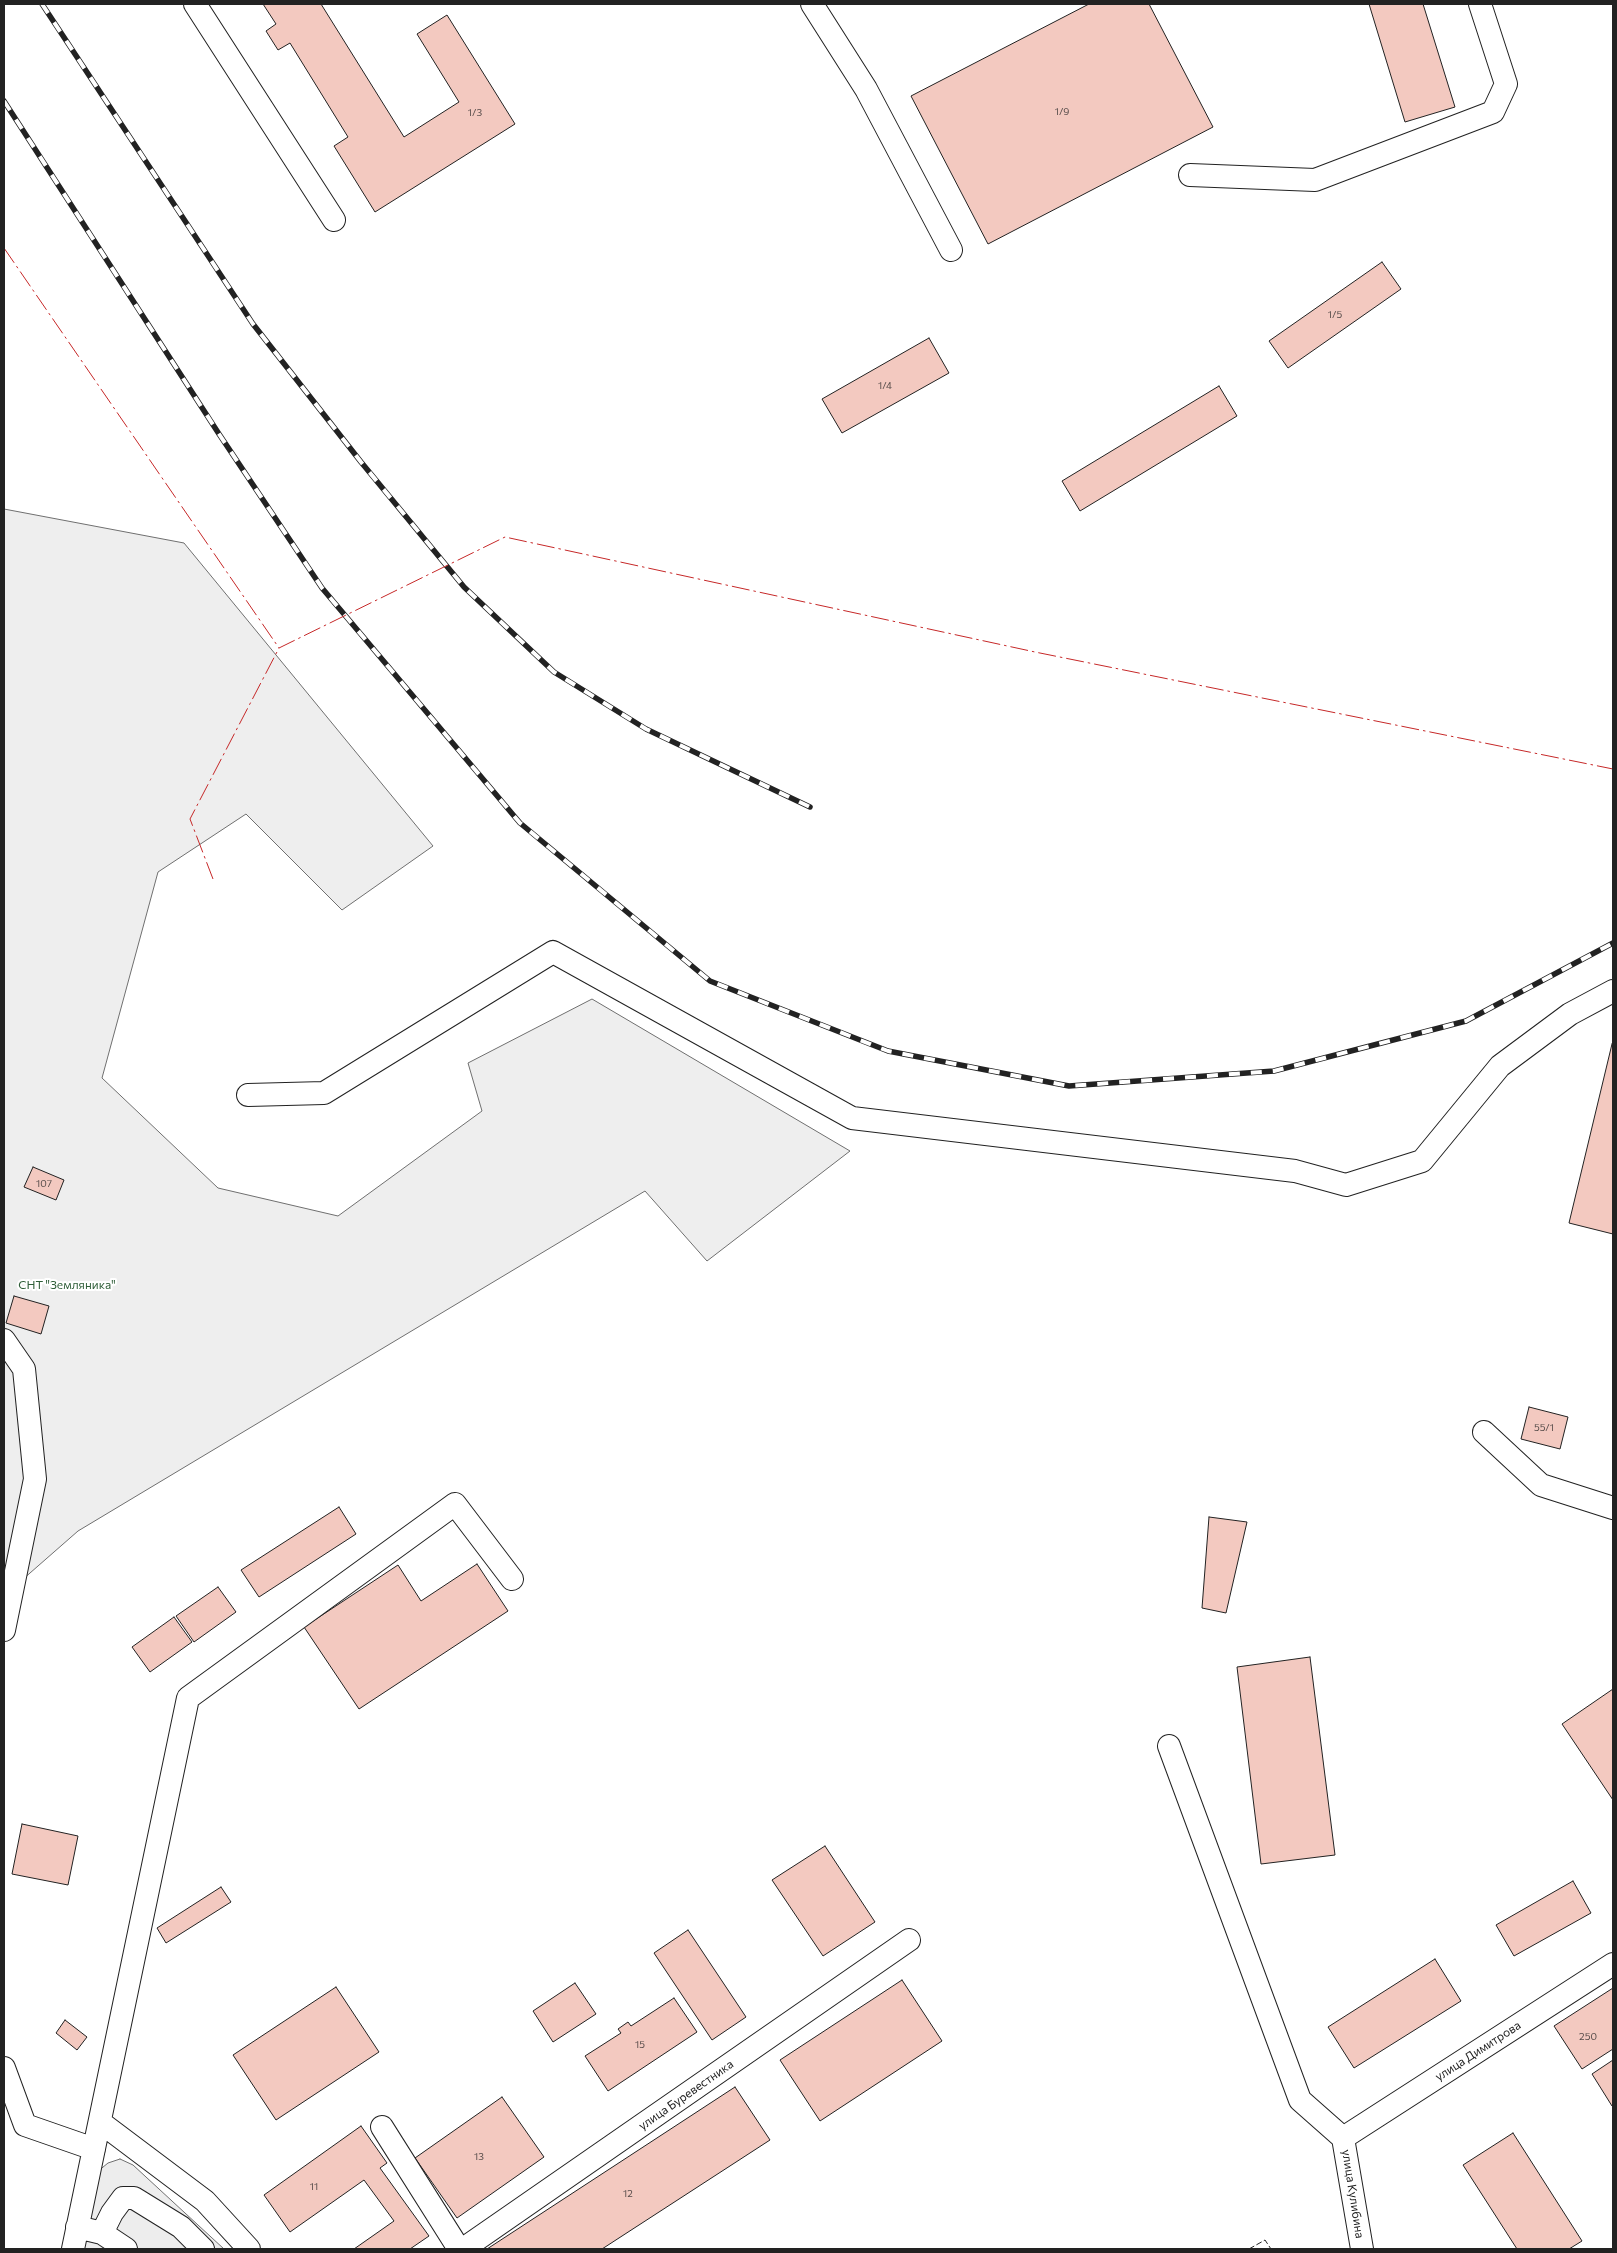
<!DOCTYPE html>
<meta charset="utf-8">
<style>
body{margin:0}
#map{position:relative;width:1617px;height:2253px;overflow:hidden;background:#fff;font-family:Commissioner,sans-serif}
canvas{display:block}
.frame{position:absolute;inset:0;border:5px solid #222;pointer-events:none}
</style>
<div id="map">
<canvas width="1617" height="2253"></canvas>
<div class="frame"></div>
</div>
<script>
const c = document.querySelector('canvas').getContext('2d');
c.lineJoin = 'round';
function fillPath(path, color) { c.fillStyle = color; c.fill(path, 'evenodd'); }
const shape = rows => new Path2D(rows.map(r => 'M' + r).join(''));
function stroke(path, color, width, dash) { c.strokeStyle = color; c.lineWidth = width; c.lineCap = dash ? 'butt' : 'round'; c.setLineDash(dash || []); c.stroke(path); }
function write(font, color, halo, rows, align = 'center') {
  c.font = font + ' Commissioner,sans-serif'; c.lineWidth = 4; c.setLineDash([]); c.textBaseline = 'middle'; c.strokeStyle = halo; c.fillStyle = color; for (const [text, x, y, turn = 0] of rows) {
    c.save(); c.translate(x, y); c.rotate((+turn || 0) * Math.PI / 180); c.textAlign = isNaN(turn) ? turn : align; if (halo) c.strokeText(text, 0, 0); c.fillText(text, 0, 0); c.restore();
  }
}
const green = shape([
 [4,509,184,543,433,846,342,910,246,814,158,872,102,1078,218,1188,338,1216,482,1111,468,1063,592,999,850,1151,707,1261,645,1191,78,1531,14,1587,4,1630,4,509]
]);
const parking = shape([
 [120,2159,133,2165,224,2249,79,2249,97,2172,108,2163,120,2159]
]);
const building = shape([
 [263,4,321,4,404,137,459,102,417,34,447,15,515,124,375,212,334,146,348,137,290,43,278,50,266,31,276,24,263,4],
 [1089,4,1149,4,1213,127,988,244,911,96,1089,4],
 [1369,4,1423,4,1455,107,1405,122,1369,4],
 [1382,262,1401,289,1288,368,1269,341,1382,262],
 [929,338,949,373,842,433,822,399,929,338],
 [1219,386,1237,416,1080,511,1062,481,1219,386],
 [1612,1044,1613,1045,1613,1234,1569,1223,1612,1044],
 [33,1167,64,1180,56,1200,24,1187,33,1167],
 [14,1296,49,1306,41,1334,6,1323,14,1296],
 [1529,1407,1568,1417,1560,1449,1521,1439,1529,1407],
 [339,1507,356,1534,259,1597,241,1570,339,1507],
 [1209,1517,1247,1522,1226,1613,1202,1608,1209,1517],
 [477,1564,508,1611,359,1709,304,1627,398,1565,421,1601,477,1564],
 [218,1587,236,1612,194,1642,176,1616,218,1587],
 [174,1617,192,1642,150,1672,132,1647,174,1617],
 [1310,1657,1335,1855,1261,1864,1237,1667,1310,1657],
 [1613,1689,1613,1800,1562,1724,1613,1689],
 [22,1824,78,1836,68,1885,12,1874,22,1824],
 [825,1846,875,1922,823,1956,772,1880,825,1846],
 [1573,1881,1591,1913,1514,1956,1496,1925,1573,1881],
 [221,1887,231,1902,166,1943,157,1928,221,1887],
 [688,1930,746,2017,712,2040,654,1953,688,1930],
 [1435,1959,1461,2001,1354,2068,1328,2027,1435,1959],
 [902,1980,942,2041,820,2121,780,2060,902,1980],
 [575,1983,596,2014,553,2042,533,2011,575,1983],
 [336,1987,379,2052,276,2120,233,2055,336,1987],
 [1613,1988,1613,2049,1582,2069,1554,2026,1613,1988],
 [674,1998,697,2032,608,2091,585,2056,621,2033,618,2029,628,2022,631,2026,674,1998],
 [65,2020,87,2037,77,2050,56,2033,65,2020],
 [1613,2060,1613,2105,1612,2106,1592,2074,1613,2060],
 [735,2087,770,2140,602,2249,487,2249,735,2087],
 [502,2097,544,2157,457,2218,415,2158,502,2097],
 [361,2126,387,2163,380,2168,429,2236,410,2249,354,2249,394,2221,364,2180,290,2232,264,2195,361,2126],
 [1513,2133,1582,2241,1569,2249,1517,2249,1463,2165,1513,2133]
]);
const minor = shape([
 [195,4,334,220],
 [812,4,866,89,951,250],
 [1190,175,1315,180,1493,112,1506,84,1480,4],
 [248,1095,324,1093,553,952,852,1118,1295,1171,1346,1185,1422,1161,1500,1066,1570,1014,1613,991],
 [4,1340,24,1369,35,1479,4,1630],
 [1484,1432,1541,1485,1613,1508],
 [1169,1746,1300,2100,1343,2138],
 [4,2068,25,2125,94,2149],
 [100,2122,205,2201,249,2249],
 [382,2127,459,2249],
 [1343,2138,1613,1964],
 [1343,2138,1362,2249],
 [77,2227,102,2233,112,2213,123,2198,134,2198,181,2227,203,2249],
 [102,2233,126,2249],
 [73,2249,188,1698,455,1504,512,1579],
 [463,2249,909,1940]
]);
const rail = shape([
 [42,4,253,324,361,462,464,587,554,672,646,729,810,807],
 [4,101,219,434,322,588,520,823,710,981,888,1051,1069,1086,1274,1071,1466,1021,1613,943]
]);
const fence = shape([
 [1249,2249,1265,2240,1271,2249]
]);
const power = shape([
 [4,248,279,648],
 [213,879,190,819,279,648,505,537,1035,652,1613,769]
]);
const numberNames = [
 ["1/9",1062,112],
 ["1/3",475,113],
 ["1/5",1335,315],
 ["1/4",885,386],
 ["107",44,1184],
 ["55/1",1544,1428],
 ["250",1588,2037],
 ["15",640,2045],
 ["13",479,2157],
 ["11",314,2187],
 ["12",628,2194]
];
const parkNames = [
 ["СНТ \"Земляника\"",67,1285]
];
const streetNames = [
 ["улица Димитрова",1478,2051,-33],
 ["улица Буревестника",686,2095,-35],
 ["улица Кулибина",1353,2194,81]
];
fillPath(green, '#eee');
stroke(green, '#6f6f6f', 1);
fillPath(parking, '#ededed');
stroke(parking, '#6f6f6f', 1);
fillPath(building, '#f3c9c0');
stroke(building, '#222', 1);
stroke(minor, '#222', 24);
stroke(minor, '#fff', 22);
stroke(rail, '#222', 5.5);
stroke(rail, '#fff', 4, [11]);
stroke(fence, '#222', 1, [6, 2.5]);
stroke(power, '#c62828', 1, [18, 4, 2.5, 4]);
write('10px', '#564c4a', null, numberNames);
write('12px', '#2f5e38', '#fff', parkNames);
write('12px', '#222', '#fff', streetNames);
</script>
